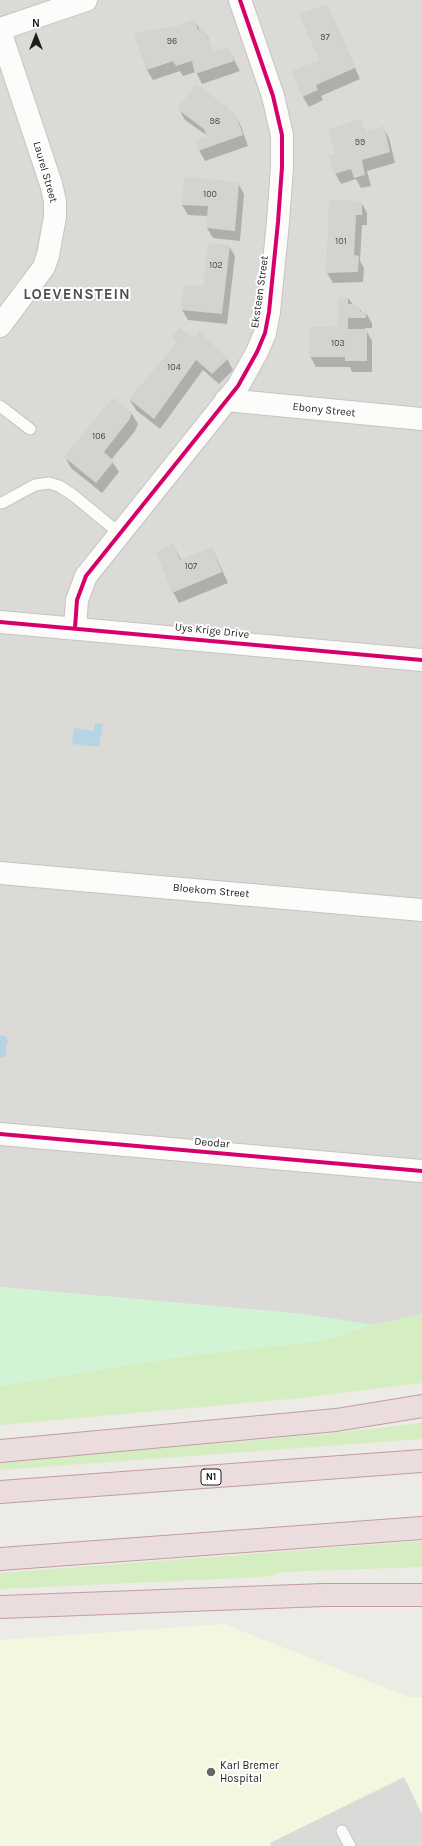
<!DOCTYPE html>
<style>
body{margin:0}
#map{position:relative;width:422px;height:1846px;overflow:hidden;background:#ecebe6;font-family:Karla,sans-serif}
canvas{display:block}
.north{position:absolute;left:16px;top:16px;width:40px;height:40px;-webkit-text-stroke:3px #fff;paint-order:stroke;rotate:0deg;font-size:11px;font-weight:700;line-height:16px;text-align:center;color:#1e1e1e}
.north::after{content:'';display:block;margin:auto;width:14px;height:18px;background:#1e1e1e;clip-path:polygon(50% 0,100% 100%,50% 72%,0 100%)}
</style>
<div id="map">
<canvas width="422" height="1846"></canvas>
<div class="north">N</div>
</div>
<script>
const c = document.querySelector('canvas').getContext('2d');
c.lineJoin = 'round';
function fillPath(path, color) { c.fillStyle = color; c.fill(path, 'evenodd'); }
const shape = rows => new Path2D(rows.map(r => 'M' + r).join(''));
function stroke(path, color, width, dash) { c.strokeStyle = color; c.lineWidth = width; c.lineCap = dash ? 'butt' : 'round'; c.setLineDash(dash || []); c.stroke(path); }
function write(font, color, halo, rows, align = 'center') {
  c.font = font + ' Karla,sans-serif'; c.lineWidth = 4; c.setLineDash([]); c.textBaseline = 'middle'; c.strokeStyle = halo; c.fillStyle = color; for (const [text, x, y, turn = 0] of rows) {
    c.save(); c.translate(x, y); c.rotate((+turn || 0) * Math.PI / 180); c.textAlign = isNaN(turn) ? turn : align; if (halo) c.strokeText(text, 0, 0); c.fillText(text, 0, 0); c.restore();
  }
}
const residential = shape([
 [0,0,422,0,422,1314,373,1325,303,1314,0,1287]
]);
const education = shape([
 [224,1624,409,1697,422,1697,422,1846,0,1846,0,1640]
]);
const grass = shape([
 [422,1314,422,1383,301,1398,0,1425,0,1386,185,1356,320,1341,373,1325],
 [422,1423,422,1439,0,1470,0,1462,327,1434],
 [422,1541,422,1567,281,1572,275,1575,263,1577,0,1589,0,1573]
]);
const park = shape([
 [0,1287,303,1314,373,1325,320,1341,185,1356,0,1386]
]);
const parking = shape([
 [404,1777,422,1814,422,1846,271,1846,270,1843]
]);
const water = shape([
 [95,723,103,724,99,747,72,744,74,728,94,731],
 [0,1035,6,1036,8,1041,6,1047,6,1056,2,1058,0,1057]
]);
const shadow = shape([
 [327,5,360,79,321,96,323,100,309,107,303,97,320,60],
 [195,21,200,30,203,29,209,39,207,39,214,57,228,48,240,71,202,84,196,72,183,76,180,71,153,80,147,70,135,35,176,27],
 [226,108,228,111,234,113,240,124,248,146,205,161,199,150,209,137,185,120,179,109],
 [360,120,367,133,383,127,389,138,395,163,367,171,371,186,361,188,356,179,341,184,335,173,336,154],
 [238,183,244,194,240,241,213,238,207,228,208,216,188,215,182,205],
 [361,202,367,213,367,225,362,225,360,261,364,268,363,282,333,283,327,273],
 [229,246,235,256,227,324,188,320,182,310,203,287],
 [348,298,356,308,359,308,362,313,366,313,372,323,372,328,365,328,372,341,372,372,352,372,350,367,316,367,310,356,339,327],
 [173,337,227,359,233,370,219,384,203,370,160,429,136,410,130,400,177,343],
 [132,414,138,424,135,431,111,460,119,472,102,493,71,468,65,457],
 [173,544,181,560,212,548,228,583,179,603,173,592]
]);
const building = shape([
 [327,4,355,68,316,85,318,90,302,97,292,71,319,60,299,14],
 [195,19,198,30,204,28,213,52,229,47,234,61,195,74,192,61,176,66,173,61,147,70,134,34,148,30,176,26],
 [196,84,227,107,226,109,235,113,243,135,198,151,195,140,207,137,204,129,177,109],
 [361,118,366,132,384,126,390,152,362,160,365,175,354,178,351,169,334,174,329,155,335,154,328,130],
 [185,177,239,182,235,231,206,228,208,206,181,205],
 [329,200,362,201,362,215,356,215,354,255,359,256,358,272,326,273],
 [208,243,230,245,222,314,181,310,184,285,203,286],
 [338,297,348,297,348,304,354,304,354,307,360,307,360,312,366,312,366,318,348,318,348,329,367,329,367,361,345,361,345,357,309,357,309,327,338,326],
 [180,328,195,338,199,331,228,359,212,374,196,360,154,419,129,399,177,342,172,337],
 [114,398,132,413,129,420,104,452,114,461,96,483,64,457,108,403],
 [173,543,180,560,212,547,222,572,172,593,156,552]
]);
const service = shape([
 [0,406,30,429],
 [2,503,35,485,49,483,59,486,73,495,119,533],
 [342,1831,350,1846]
]);
const minor = shape([
 [0,29,86,0],
 [0,31,51,184,55,201,55,217,48,255,44,267,0,326],
 [226,400,422,419],
 [75,628,77,600,86,576,238,386,257,352,265,333,269,312,278,222,282,167,282,135,273,96,240,0],
 [0,873,422,910],
 [0,1134,422,1171]
]);
const tertiary = shape([
 [0,622,422,660]
]);
const motorway = shape([
 [0,1451,336,1420,422,1406],
 [0,1492,422,1461],
 [0,1559,422,1528],
 [0,1607,324,1595,422,1595]
]);
const cycleway = shape([
 [0,622,422,660],
 [75,628,77,600,86,576,238,386,257,352,265,333,269,312,278,222,282,167,282,135,273,96,240,0],
 [0,1134,422,1171]
]);
const markers = [
 [211,1772,5,"#666664"]
];
const numberNames = [
 ["97",325,37],
 ["96",172,41],
 ["98",215,121],
 ["99",360,142],
 ["100",210,194],
 ["101",341,241],
 ["102",216,265],
 ["103",338,343],
 ["104",174,367],
 ["106",99,436],
 ["107",191,566]
];
const shields = [
 [211,1477,20]
];
const shieldNames = [
 ["N1",211,1477]
];
const streetNames = [
 ["Laurel Street",45,172,74],
 ["Eksteen Street",260,292,-82],
 ["Ebony Street",324,410,6],
 ["Uys Krige Drive",212,631,6],
 ["Bloekom Street",211,891,5],
 ["Deodar",212,1143,5]
];
const poiNames = [
 ["Karl Bremer",220,1766],
 ["Hospital",220,1779]
];
const districtNames = [
 ["LOEVENSTEIN",77,295]
];
fillPath(residential, '#dbdad7');
fillPath(education, '#f5f6e0');
fillPath(grass, '#d4edc1');
fillPath(park, '#d1f5d4');
fillPath(parking, '#dbdad8');
fillPath(water, '#b5d5e3');
fillPath(shadow, '#0003');
fillPath(building, '#d5d3ce');
stroke(service, '#c5c4c2', 13);
stroke(minor, '#c5c4c2', 24);
stroke(tertiary, '#c5c4c2', 24);
stroke(motorway, '#c49ba3', 24);
stroke(service, '#fcfcfb', 11);
stroke(minor, '#fcfcfb', 22);
stroke(tertiary, '#fcfcfb', 22);
stroke(motorway, '#ebddde', 22);
stroke(cycleway, '#d6006c', 4);
for (const [x, y, r, color] of markers) { const dot = new Path2D(); dot.arc(x, y, r, 0, 2 * Math.PI); c.fillStyle = color; c.fill(dot); stroke(dot, '#fff', 1.5); }
write('9px', '#4d4c4b', null, numberNames);
for (const [x, y, w] of shields) { const box = new Path2D(); box.roundRect(x - w / 2, y - 8, w, 16, 3); c.fillStyle = '#fff'; c.fill(box); stroke(box, '#1e1e1e', 1); }
write('bold 10px', '#1e1e1e', null, shieldNames);
write('11px', '#1e1e1e', '#fff', streetNames);
write('11px', '#1e1e1e', '#fff', poiNames, 'left');
c.letterSpacing = '1px';
write('bold 15px', '#515151', '#fff', districtNames);
c.letterSpacing = '0px';
</script>
